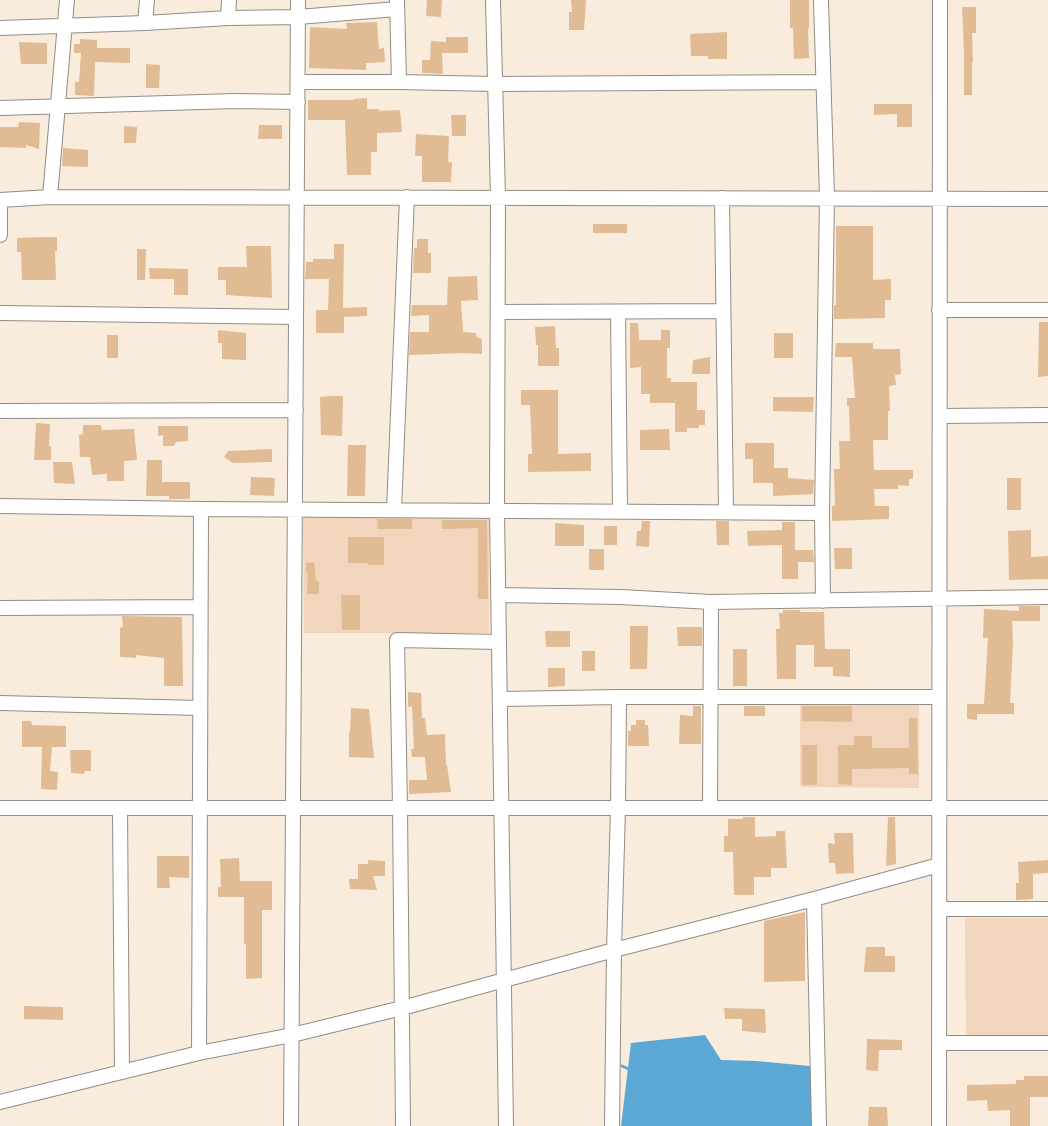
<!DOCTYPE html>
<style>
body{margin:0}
canvas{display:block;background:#f9ecdc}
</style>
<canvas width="1048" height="1126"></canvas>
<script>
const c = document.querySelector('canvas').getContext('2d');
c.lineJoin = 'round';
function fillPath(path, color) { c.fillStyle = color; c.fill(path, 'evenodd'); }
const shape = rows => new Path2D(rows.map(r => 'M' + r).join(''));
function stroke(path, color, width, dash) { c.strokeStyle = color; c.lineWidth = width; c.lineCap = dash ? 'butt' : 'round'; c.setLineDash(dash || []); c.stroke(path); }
const built = shape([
 [303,517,489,517,489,633,304,633],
 [800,703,919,703,919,788,800,787],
 [965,918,1048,918,1048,1040,966,1040]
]);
const water = shape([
 [705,1035,721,1060,756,1061,810,1066,813,1126,621,1126,631,1043]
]);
const stream = shape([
 [622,1066,631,1070]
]);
const building = shape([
 [427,0,442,0,441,17,426,16],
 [571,0,586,0,584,30,569,30,569,12,572,12],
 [790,0,809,0,809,28,808,28,809,58,794,59,793,28,790,28],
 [962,7,976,7,976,33,972,33,973,62,972,62,972,95,964,95,964,52],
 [377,22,379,49,384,48,385,62,366,63,366,70,309,68,310,27,347,29,346,23],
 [727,32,727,59,708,59,708,56,691,56,690,34],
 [446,37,468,37,468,53,442,53,443,74,422,73,422,60,430,60,431,41,446,42],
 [80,39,97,40,97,48,130,48,130,63,95,62,94,96,75,95,75,82,79,82,81,53,74,53,74,44,80,44],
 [19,42,47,43,47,64,21,64],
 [146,64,160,65,159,88,146,88],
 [367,98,367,109,379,109,379,111,400,110,402,132,377,133,377,152,371,152,371,175,347,175,345,120,308,120,308,100,353,100,353,99],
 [874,104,912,104,912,127,897,127,897,114,874,115],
 [451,115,466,115,466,136,452,136],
 [19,122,40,123,39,149,26,145,26,148,0,147,0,127,18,127],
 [259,125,282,125,282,139,258,139],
 [124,126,137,127,136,143,124,143],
 [416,134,449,136,448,162,452,162,451,182,422,182,422,156,415,156],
 [63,148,88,150,88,167,62,166],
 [593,224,627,224,627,233,593,233],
 [836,226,873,226,873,280,891,279,891,300,885,300,885,318,834,319,834,305,836,305],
 [42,237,57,237,57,251,55,251,56,280,22,280,21,252,17,252,17,238],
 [417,239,428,239,428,253,431,253,431,273,413,273,414,248,417,248],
 [334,244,344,244,343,308,367,307,367,316,344,317,344,333,316,333,316,310,328,310,329,279,305,279,306,262,313,262,313,259,334,259],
 [246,246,271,246,272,298,226,295,226,280,218,280,218,267,247,267],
 [137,249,146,249,145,280,137,280],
 [149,268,188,269,188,295,174,295,174,279,150,279],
 [477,276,478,300,461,301,463,332,476,333,476,337,482,339,482,354,461,353,409,355,410,332,429,332,429,315,411,316,412,305,447,305,448,277],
 [1039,322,1048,322,1048,376,1038,377],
 [630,323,638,323,639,340,661,340,661,330,670,330,670,348,667,348,667,378,671,378,671,382,697,382,697,410,705,410,705,425,699,425,699,428,687,428,687,432,675,432,675,403,650,403,650,394,641,394,641,367,630,368],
 [555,326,556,348,559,348,559,366,538,366,538,345,536,345,535,327],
 [218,330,246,333,246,360,222,359,222,343,218,343],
 [774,333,793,333,793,358,774,358],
 [107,335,118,335,118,358,107,358],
 [836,343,873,343,873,349,900,349,901,374,895,375,896,385,889,386,890,411,888,411,888,440,873,440,874,470,913,470,913,479,909,479,909,486,898,485,898,489,874,489,875,506,889,506,889,519,832,521,832,506,835,506,834,469,840,469,839,441,850,441,849,406,847,406,847,398,855,398,852,357,835,357],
 [710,357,710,374,692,374,693,360],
 [521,390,558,390,558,454,591,453,591,471,528,472,528,454,532,454,530,405,521,405],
 [331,396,343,396,342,436,321,435,320,397],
 [773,397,814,397,813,412,773,411],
 [36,423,50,424,49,446,51,446,51,460,34,460],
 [83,425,101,425,102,430,134,429,137,460,124,461,124,481,107,481,107,474,92,475,90,457,80,457,79,435,83,434],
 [158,426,188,426,188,441,176,442,174,446,163,446,163,435,158,436],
 [669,429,670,450,640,450,640,430],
 [745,443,774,443,774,468,788,468,788,478,814,480,813,494,773,496,773,483,753,483,753,459,745,459],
 [348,445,366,445,365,496,347,496],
 [272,449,272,462,233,463,224,457,228,451],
 [147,460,162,460,162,482,190,482,190,499,169,499,169,496,146,496],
 [53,462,72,462,75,484,54,483],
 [251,477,275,478,274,496,250,495],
 [1007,478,1021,478,1021,510,1007,510],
 [377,519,412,519,412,529,378,529],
 [442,520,487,520,488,599,478,599,478,528,442,529],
 [642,521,650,521,649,547,636,546,637,531,641,531],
 [716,521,729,521,729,545,717,545],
 [782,522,795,522,795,550,813,550,814,562,798,562,798,579,782,579,782,545,748,546,747,531,782,530],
 [555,523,584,525,584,546,555,546],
 [604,526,617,526,617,545,604,545],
 [1031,530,1031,557,1048,556,1048,579,1009,580,1008,531],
 [348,537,384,537,384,565,368,565,368,563,348,563],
 [834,548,852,548,852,569,835,569],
 [589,549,604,549,604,570,589,570],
 [314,562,316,581,319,581,319,594,307,594,308,573,306,573,306,563],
 [341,595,360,595,360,630,342,630],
 [1019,606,1040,606,1040,621,1012,621,1013,642,1010,703,1014,703,1014,714,977,714,977,720,967,719,967,704,984,704,988,638,983,638,984,609,1019,611],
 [783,610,800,610,800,612,824,612,825,649,850,649,850,677,833,676,833,667,814,667,814,645,796,645,796,679,777,679,776,629,780,629,779,613,783,613],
 [122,616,182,617,183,686,164,686,164,658,136,655,136,658,120,657,120,628,123,627],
 [630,626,648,626,647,669,630,669],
 [677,627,702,627,702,646,678,646],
 [545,631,570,631,570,647,546,647],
 [733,649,747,649,747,686,733,686],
 [582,651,595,651,595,671,582,671],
 [548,668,565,668,565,686,548,687],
 [408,692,421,693,422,718,425,718,427,735,445,734,446,765,447,765,451,792,409,794,409,780,427,780,425,757,412,757,411,749,414,749,412,706,408,707],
 [693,706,701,706,701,744,679,744,680,715,693,716],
 [744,706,765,706,765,716,744,716],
 [802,706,852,706,852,722,802,721],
 [351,708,369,709,374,758,349,757,349,732,350,732],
 [909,718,917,718,918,774,909,774,909,768,852,769,852,785,838,784,838,745,854,745,854,736,872,736,872,748,909,748],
 [636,720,645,720,645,725,648,725,649,746,628,746,628,731,631,731,631,725,636,725],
 [22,721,31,721,32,725,66,726,66,747,52,747,50,771,58,772,57,790,41,789,42,747,22,747],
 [802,745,817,745,817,785,802,785],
 [70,750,91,750,91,771,85,771,84,774,71,773],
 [743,817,755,817,755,837,776,836,776,831,785,831,787,868,771,868,771,877,754,877,754,895,734,895,733,852,724,852,724,836,728,836,728,819,743,819],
 [888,817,895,817,896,864,886,866],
 [834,833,853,833,854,873,836,874,835,863,829,863,828,843,835,844],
 [157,856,189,856,189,878,169,877,170,888,157,888],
 [239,858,240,881,272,881,272,910,262,910,262,978,246,979,246,944,244,944,244,897,218,897,218,887,221,887,220,859],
 [368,860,385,861,385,876,373,876,377,890,350,889,349,879,358,879,358,864,368,864],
 [1048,860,1048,873,1033,874,1033,899,1016,900,1016,883,1019,883,1018,862],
 [805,912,805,981,764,982,764,921],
 [866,947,885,947,885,956,895,956,895,972,864,972],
 [24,1006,63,1007,63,1020,24,1019],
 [724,1008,765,1009,766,1033,742,1031,742,1019,725,1019],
 [867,1039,902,1040,902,1050,879,1050,878,1071,866,1070],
 [1024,1076,1048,1076,1048,1097,1030,1097,1030,1126,1010,1126,1010,1110,988,1111,987,1100,967,1101,967,1085,1016,1084,1016,1080,1024,1080],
 [869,1107,887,1107,888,1126,868,1126]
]);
const minor = shape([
 [397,0,399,82],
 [493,0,498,197,497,511,506,1126],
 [821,0,827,198,822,513,823,601],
 [228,18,229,0],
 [145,23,147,0],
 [0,28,145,23,228,18,298,17,397,9],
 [298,82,399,82,495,84,823,82],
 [0,108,235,101,298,102],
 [50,197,67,0],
 [722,198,726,512],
 [0,200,50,197,1048,199],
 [0,235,0,200],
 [939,310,1048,310],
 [498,312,723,311],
 [618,312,620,511],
 [0,313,296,317],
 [0,411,296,410],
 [940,416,1048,415],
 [0,506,201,509,822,513],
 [394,510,407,197],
 [498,595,621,597,711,602,1048,597],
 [0,608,200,607],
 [500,699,619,697,939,697],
 [0,703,200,708],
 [0,808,1048,808],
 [120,808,122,1071],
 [710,808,711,602],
 [814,899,819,1126],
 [939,909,1048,909],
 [940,1043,1048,1043],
 [199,1053,201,509],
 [0,1102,199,1053,292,1035,402,1008,614,950,814,899,939,865],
 [291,1126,298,0],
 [403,1126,400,808,397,640,499,642],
 [612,1126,614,950,618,808,619,697],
 [939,1126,940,0]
]);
fillPath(built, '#f1d5bd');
fillPath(water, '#5ba8d4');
stroke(stream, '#5ba8d4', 3);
fillPath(building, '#e0bb94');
stroke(minor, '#928c84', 16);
stroke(minor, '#fff', 14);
</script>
